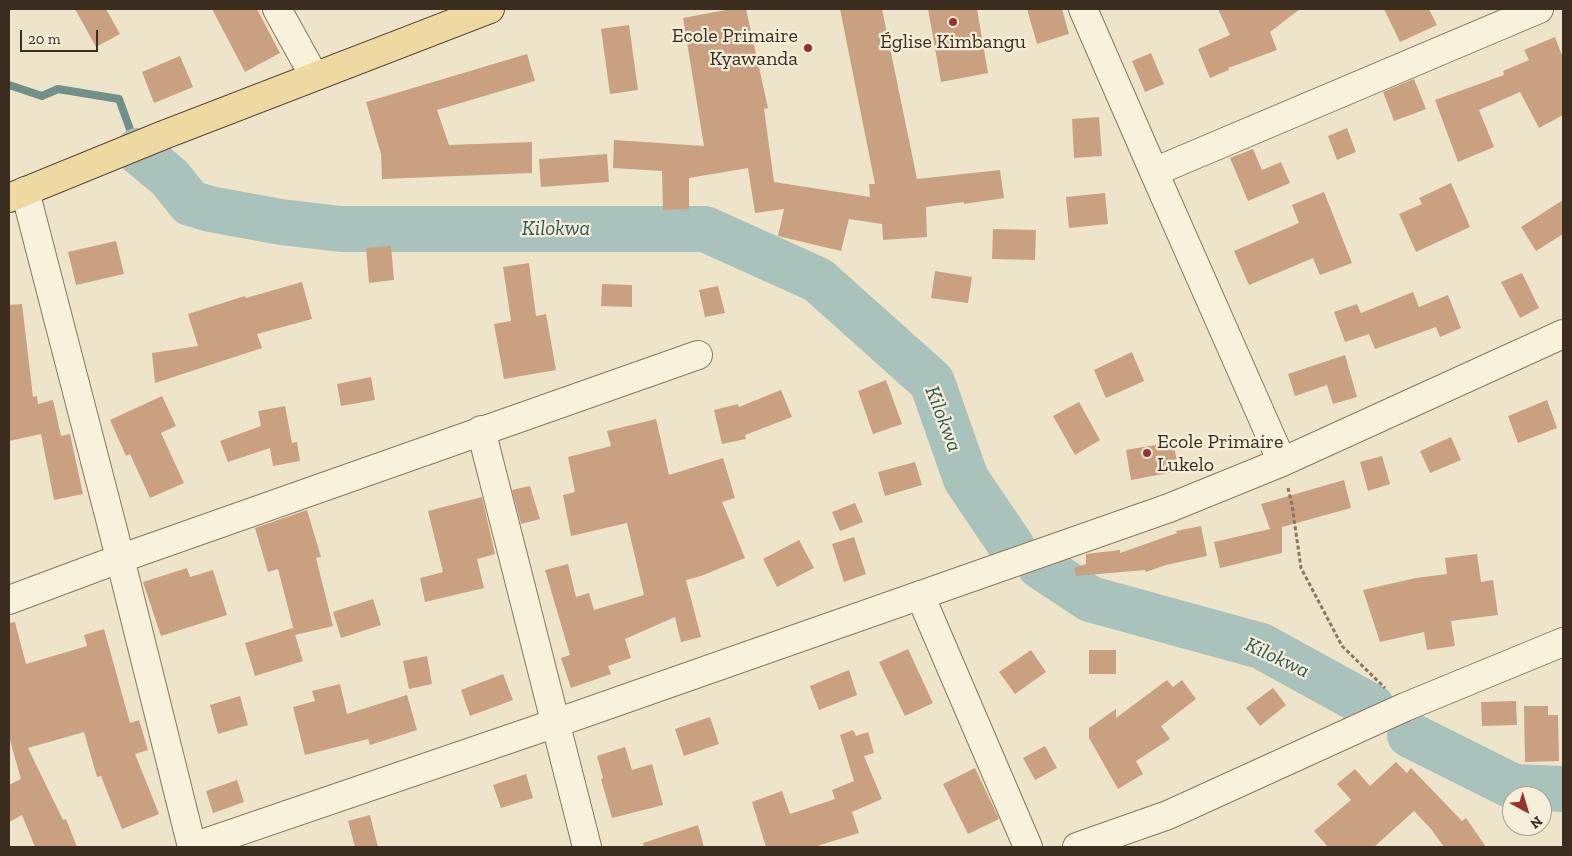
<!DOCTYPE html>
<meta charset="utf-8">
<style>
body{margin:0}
#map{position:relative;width:1572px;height:856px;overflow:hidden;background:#eee4c9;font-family:"Zilla Slab",serif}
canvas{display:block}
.frame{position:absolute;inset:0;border:10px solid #3b2e21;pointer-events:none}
.north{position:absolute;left:1502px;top:786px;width:50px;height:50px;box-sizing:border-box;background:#f5eed8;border:1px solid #aba18f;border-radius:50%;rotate:141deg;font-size:14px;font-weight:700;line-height:20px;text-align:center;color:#3b2e21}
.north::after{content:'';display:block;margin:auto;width:18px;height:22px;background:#97322f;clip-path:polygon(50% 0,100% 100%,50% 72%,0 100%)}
.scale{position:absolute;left:20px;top:30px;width:78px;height:22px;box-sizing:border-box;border:2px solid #3b2e21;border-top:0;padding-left:6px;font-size:15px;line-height:18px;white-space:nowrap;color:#3b2e21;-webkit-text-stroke:4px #f5eed8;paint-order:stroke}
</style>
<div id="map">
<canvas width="1572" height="856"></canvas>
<div class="frame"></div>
<div class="north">N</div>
<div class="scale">20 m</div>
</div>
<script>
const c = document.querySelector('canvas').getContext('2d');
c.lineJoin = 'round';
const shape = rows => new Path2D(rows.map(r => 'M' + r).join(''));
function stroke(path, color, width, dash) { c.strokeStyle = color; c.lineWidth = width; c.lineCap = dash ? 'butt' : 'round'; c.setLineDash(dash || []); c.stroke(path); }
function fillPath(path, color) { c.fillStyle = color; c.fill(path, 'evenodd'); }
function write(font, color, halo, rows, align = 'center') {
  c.font = font + ' "Zilla Slab",serif'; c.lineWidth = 4.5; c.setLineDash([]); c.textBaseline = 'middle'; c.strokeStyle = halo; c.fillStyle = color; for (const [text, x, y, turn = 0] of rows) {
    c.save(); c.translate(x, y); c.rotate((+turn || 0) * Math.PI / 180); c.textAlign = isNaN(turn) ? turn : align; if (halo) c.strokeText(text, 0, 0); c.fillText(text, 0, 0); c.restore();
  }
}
const stream = shape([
 [9,85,42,96,58,89,119,99,135,143]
]);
const river = shape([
 [138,151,170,178,190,203,210,209,281,222,341,229,705,229,818,280,932,382,966,479,1012,547],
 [1040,566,1090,599,1261,646,1372,707],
 [1410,735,1514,787,1563,789]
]);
const building = shape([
 [75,9,106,9,120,34,96,47],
 [212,9,257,9,280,53,245,72],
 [731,9,746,9,768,108,764,109,774,182,870,197,869,184,875,184,840,9,882,9,917,179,1000,170,1004,198,964,204,964,202,926,207,927,237,883,240,882,224,849,219,841,251,778,236,784,209,755,213,748,168,689,178,689,209,663,210,662,171,613,168,614,140,704,146,683,18],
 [928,9,977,9,988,73,941,82],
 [1027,9,1062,9,1069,34,1037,44],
 [1218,9,1300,9,1270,32,1277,50,1228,68,1229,70,1210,78,1198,49,1230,35],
 [1384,9,1429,9,1437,25,1400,42],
 [629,25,638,90,610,94,601,29],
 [1555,37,1563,58,1563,115,1539,128,1520,92,1479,110,1494,147,1458,162,1435,100,1504,75,1503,71,1529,60,1524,50],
 [1151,53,1164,84,1145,92,1132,61],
 [527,54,535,81,437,110,449,145,532,142,532,173,382,179,381,154,366,102],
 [180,56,193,87,154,103,142,72],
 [1414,79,1426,109,1394,121,1383,92],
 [1099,117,1102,156,1074,158,1072,119],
 [1347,128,1356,152,1337,160,1328,136],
 [1253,149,1262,170,1281,162,1290,183,1248,201,1230,158],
 [607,154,609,182,541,187,539,159],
 [1451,183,1470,227,1416,252,1399,214,1422,204,1419,198],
 [1324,192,1352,263,1320,275,1313,258,1249,285,1234,251,1299,223,1292,205],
 [1105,193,1108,224,1069,228,1066,197],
 [1563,200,1563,234,1536,251,1521,227],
 [993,229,1036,230,1035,260,992,259],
 [116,241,124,274,76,285,68,252],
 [391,246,394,280,369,283,366,248],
 [529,263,536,316,546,314,556,370,504,379,494,324,511,321,503,267],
 [935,271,972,277,968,303,931,298],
 [1522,273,1539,308,1520,318,1501,282],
 [302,282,312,319,257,334,262,348,155,383,152,353,198,346,188,314,245,296,246,298],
 [602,284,632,285,632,307,601,306],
 [718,286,725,313,705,317,699,290],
 [1413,292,1419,307,1448,295,1461,328,1440,337,1436,327,1375,349,1369,334,1345,342,1334,312,1357,304,1361,313],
 [22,304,33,397,37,396,38,404,53,400,61,436,70,434,83,494,54,500,41,434,9,441,9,305],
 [1132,352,1144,381,1106,398,1094,370],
 [1345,355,1357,397,1333,404,1327,385,1295,396,1288,374],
 [371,377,375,400,341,406,337,384],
 [886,380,902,424,873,434,858,391],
 [781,390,792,417,745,435,746,439,722,444,714,410,738,404,739,407],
 [162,396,176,426,161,433,184,483,150,498,130,454,126,456,110,420],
 [1547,400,1557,428,1518,443,1508,416],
 [1079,402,1100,440,1075,455,1053,416],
 [285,406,292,443,297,442,300,461,273,466,270,448,228,462,220,441,261,426,258,411],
 [656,419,669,475,723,458,735,498,722,502,745,558,701,576,686,580,701,637,681,642,675,617,625,639,631,658,608,666,611,674,571,688,561,658,570,655,545,570,568,564,576,597,589,593,594,610,644,595,627,523,571,536,563,495,575,492,568,457,611,446,607,431],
 [1451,437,1461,460,1430,473,1420,451],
 [1173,442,1179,471,1131,480,1126,450],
 [1382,456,1390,484,1368,491,1360,462],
 [915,462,922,485,885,496,878,472],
 [1344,480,1351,508,1282,527,1282,553,1220,568,1214,542,1270,529,1261,504],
 [530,486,540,519,521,524,512,490],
 [482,497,495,554,477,559,484,588,425,602,420,578,443,572,428,511],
 [855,503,863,522,840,531,832,512],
 [307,510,321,557,316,558,333,626,295,635,278,569,268,572,255,528],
 [1201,526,1207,556,1166,565,1146,572,1145,570,1076,576,1074,568,1086,564,1086,554,1120,550,1120,553,1177,533,1176,531],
 [854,537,866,574,844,582,832,544],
 [799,540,814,568,777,587,763,559],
 [1477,554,1481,582,1493,580,1498,615,1451,621,1455,646,1427,650,1424,632,1380,642,1363,590,1416,578,1447,574,1445,558],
 [187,568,190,577,213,570,227,615,161,636,143,582],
 [373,599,381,625,341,638,333,612],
 [15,622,26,664,87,646,84,635,104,629,130,723,139,720,148,750,135,754,159,814,122,829,101,776,97,777,84,732,28,748,63,820,66,819,77,847,35,847,22,815,9,822,9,785,21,779,9,737,9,623],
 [293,628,303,661,255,676,245,643],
 [908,649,933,703,905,716,879,662],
 [1031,650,1046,672,1015,694,999,672],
 [1089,650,1116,650,1116,674,1089,674],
 [427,656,432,684,409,689,403,661],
 [849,670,857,695,819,710,810,686],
 [503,674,513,700,470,716,461,690],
 [1167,680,1173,687,1182,680,1196,699,1161,726,1170,739,1136,761,1143,774,1118,789,1089,738,1089,728,1116,709,1116,718],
 [340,684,347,714,407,695,417,730,370,745,368,739,305,755,293,707,315,701,312,691],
 [1273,688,1286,705,1260,726,1246,708],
 [240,696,248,725,218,734,210,705],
 [1516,701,1517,725,1482,726,1481,702],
 [1524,706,1548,706,1548,715,1558,715,1559,761,1525,762],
 [710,717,719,744,684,756,675,729],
 [853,730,856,736,868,732,874,753,864,756,882,799,852,812,859,833,814,847,766,847,752,802,782,791,790,814,835,799,832,790,854,781,840,735],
 [1045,746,1057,768,1035,780,1023,758],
 [625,747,632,770,652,764,663,805,612,818,601,779,603,778,597,756],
 [1396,762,1407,773,1411,768,1462,821,1466,818,1486,847,1444,847,1431,829,1414,811,1374,847,1328,847,1314,831,1351,800,1337,784,1355,769,1370,786],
 [975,768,999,819,968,834,943,784],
 [526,774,533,798,501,808,493,785],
 [237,780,244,802,213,813,206,791],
 [370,815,378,847,355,847,348,821],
 [698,825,704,847,644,847,643,843]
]);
const path = shape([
 [1288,488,1292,505,1301,568,1342,646,1385,688]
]);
const minor = shape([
 [277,9,314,76],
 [1083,9,1154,172,1282,462],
 [1154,172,1539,9],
 [25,191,114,534,192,847],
 [481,430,587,847],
 [920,595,1028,847],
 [9,600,119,559,698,355],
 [193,847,556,723,1169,508,1282,462,1563,334],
 [1077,847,1168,815,1405,707,1563,642]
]);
const major = shape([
 [9,198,161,136,490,9]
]);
const markers = [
 [953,22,5,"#97322f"],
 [808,48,5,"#97322f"],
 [1147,453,5,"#97322f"]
];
const poiNames = [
 ["Ecole Primaire",798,36],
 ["Kyawanda",798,59],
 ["Église Kimbangu",953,42,"center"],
 ["Ecole Primaire",1157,442,"left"],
 ["Lukelo",1157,465,"left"]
];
const waterNames = [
 ["Kilokwa",556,229],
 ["Kilokwa",943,419,69],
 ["Kilokwa",1277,658,25]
];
stroke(stream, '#709089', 8);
stroke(river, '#a9c2bb', 46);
fillPath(building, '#caa180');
stroke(minor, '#8a765e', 30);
stroke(major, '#584532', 30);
stroke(path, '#8a765e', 3, [4, 2.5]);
stroke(minor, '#f8f1dc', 28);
stroke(major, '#efd9a3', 28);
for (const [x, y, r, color] of markers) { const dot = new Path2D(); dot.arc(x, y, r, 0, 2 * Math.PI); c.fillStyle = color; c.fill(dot); stroke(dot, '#f5eed8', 2); }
write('20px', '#3b2e21', '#f5eed8', poiNames, 'right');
write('italic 21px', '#315a58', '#f5eed8', waterNames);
</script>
